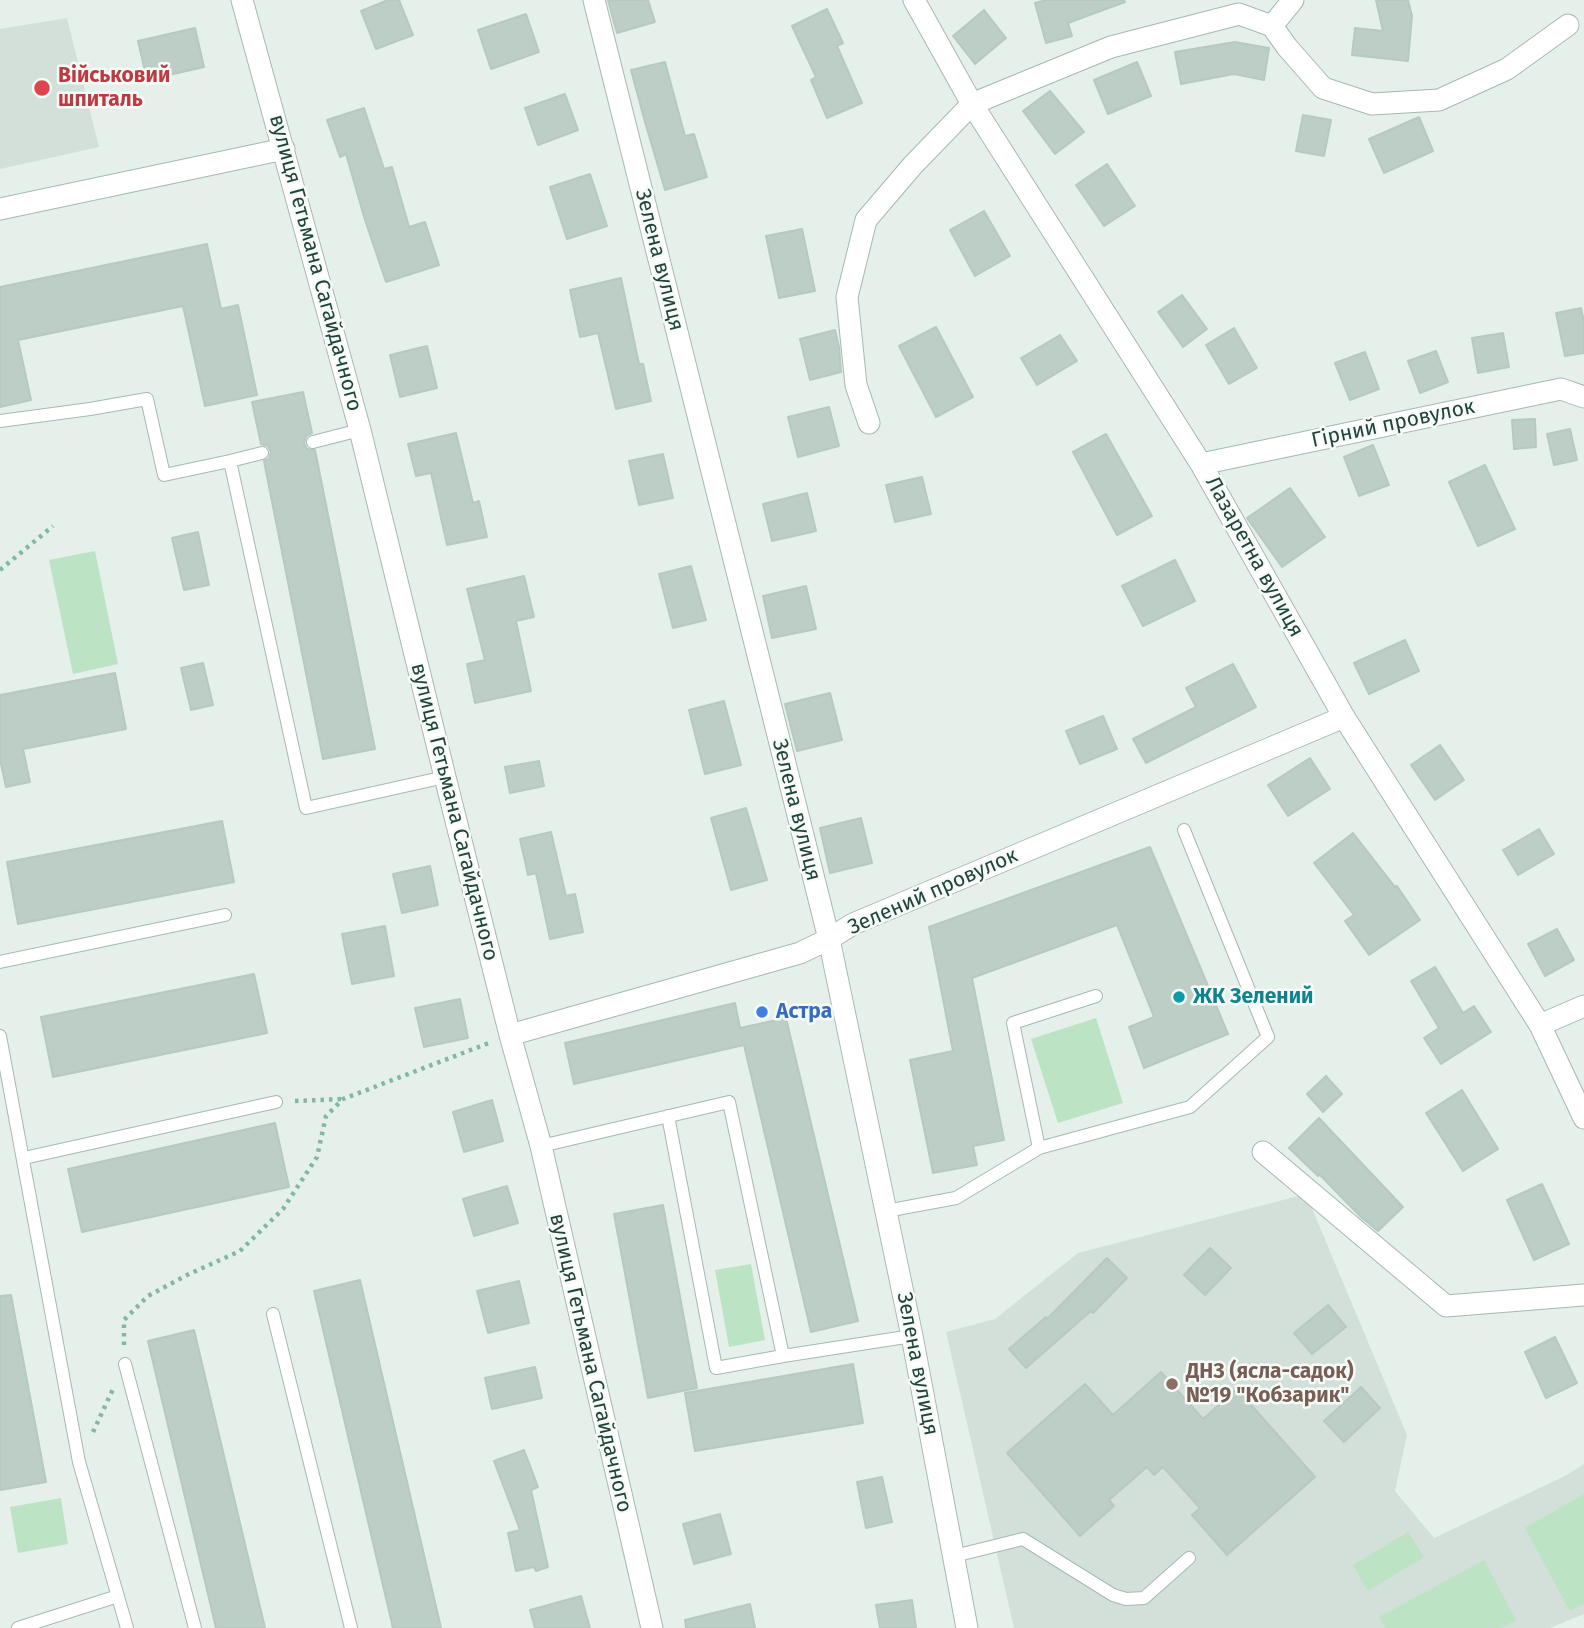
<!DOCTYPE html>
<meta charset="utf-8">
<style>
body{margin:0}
canvas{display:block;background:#e5f0ea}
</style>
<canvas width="1584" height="1628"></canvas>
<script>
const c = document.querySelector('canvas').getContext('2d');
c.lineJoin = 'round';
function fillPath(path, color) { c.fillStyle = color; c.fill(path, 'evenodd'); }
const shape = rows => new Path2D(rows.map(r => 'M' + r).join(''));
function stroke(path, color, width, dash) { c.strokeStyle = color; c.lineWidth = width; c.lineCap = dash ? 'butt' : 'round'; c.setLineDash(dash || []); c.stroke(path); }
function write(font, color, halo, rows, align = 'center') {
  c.font = font + ' "Fira Sans",sans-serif'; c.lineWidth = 5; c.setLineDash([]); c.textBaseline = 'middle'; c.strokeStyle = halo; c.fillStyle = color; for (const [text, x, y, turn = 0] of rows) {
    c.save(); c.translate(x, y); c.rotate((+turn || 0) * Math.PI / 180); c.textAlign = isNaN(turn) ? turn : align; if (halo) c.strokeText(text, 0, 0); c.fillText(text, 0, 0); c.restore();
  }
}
const built = shape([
 [67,18,99,147,0,169,0,29],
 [1306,1194,1407,1435,1395,1491,1434,1538,1567,1475,1584,1464,1584,1614,1550,1628,1014,1628,946,1332,995,1319,1078,1253]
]);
const green = shape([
 [95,551,118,664,73,674,49,560],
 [1096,1018,1123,1103,1058,1123,1031,1039],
 [751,1264,765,1340,729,1347,715,1270],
 [1584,1494,1584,1604,1570,1611,1525,1528],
 [61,1498,68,1544,18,1553,10,1507],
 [1408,1532,1424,1557,1368,1591,1353,1565],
 [1484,1560,1516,1620,1501,1628,1385,1628,1379,1617]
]);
const building = shape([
 [388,0,399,0,413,35,376,49,361,11,388,0],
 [608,0,648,0,655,22,617,33,608,0],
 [1046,0,1124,0,1125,2,1068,23,1072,36,1046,43,1035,3,1046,0],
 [1376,0,1408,0,1412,16,1408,61,1352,55,1355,28,1383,31,1376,0],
 [827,9,843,43,837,46,862,103,827,118,811,80,816,77,792,26,827,9],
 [984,10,1006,38,975,64,953,36,984,10],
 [526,14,539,52,491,69,478,30,526,14],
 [195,28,204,67,147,80,138,41,195,28],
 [1235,42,1269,48,1264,80,1234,74,1181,84,1175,52,1235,42],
 [665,62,685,136,694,134,707,177,665,190,645,122,631,70,665,62],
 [1137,62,1151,96,1108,114,1094,80,1137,62],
 [1050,91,1084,132,1055,154,1023,111,1050,91],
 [565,94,578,130,538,145,525,108,565,94],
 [364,108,384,169,392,167,409,227,425,222,439,265,386,282,365,220,346,154,340,157,327,120,364,108],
 [1303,115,1331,120,1324,156,1296,151,1303,115],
 [1419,117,1433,151,1384,173,1369,139,1419,117],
 [1107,164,1135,206,1104,226,1076,185,1107,164],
 [590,174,607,226,567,239,550,187,590,174],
 [984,211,1010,256,975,276,950,230,984,211],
 [802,229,815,291,779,298,766,236,802,229],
 [207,244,221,309,238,305,257,395,205,406,183,306,18,340,31,400,0,407,0,287,207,244],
 [621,278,639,364,643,364,651,401,616,409,598,333,580,337,570,290,621,278],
 [1182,295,1207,329,1183,347,1158,312,1182,295],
 [1581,308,1584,321,1584,353,1565,356,1556,313,1581,308],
 [936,327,973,397,936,417,899,346,936,327],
 [1234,328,1257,368,1229,384,1206,345,1234,328],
 [835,330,839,347,841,372,810,380,800,339,835,330],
 [1503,333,1509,367,1478,373,1472,338,1503,333],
 [1060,335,1077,361,1037,385,1021,358,1060,335],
 [427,346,437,388,400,397,390,355,427,346],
 [1436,351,1448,382,1420,393,1408,361,1436,351],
 [1365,352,1379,389,1350,400,1335,363,1365,352],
 [303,392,312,433,306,436,304,443,307,449,315,450,375,749,323,759,264,461,269,459,271,452,268,446,261,444,252,402,303,392],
 [829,407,839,446,798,457,788,417,829,407],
 [1535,419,1536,447,1514,449,1512,420,1535,419],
 [1570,429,1577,460,1554,465,1547,434,1570,429],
 [456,433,473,503,479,501,487,537,447,545,431,473,416,476,408,444,456,433],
 [1106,434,1152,516,1117,535,1073,452,1106,434],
 [1373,445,1389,485,1359,496,1344,457,1373,445],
 [663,454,673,498,639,505,629,461,663,454],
 [1485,465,1515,529,1478,546,1449,482,1485,465],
 [922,477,931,514,895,522,886,485,922,477],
 [1290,488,1325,537,1282,567,1247,518,1290,488],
 [807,493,816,531,772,541,763,504,807,493],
 [198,532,209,585,184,590,172,538,198,532],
 [1175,560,1195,601,1143,626,1122,586,1175,560],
 [691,566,706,620,673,628,659,574,691,566],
 [524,576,534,617,516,621,531,691,475,703,467,664,485,660,467,589,524,576],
 [806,586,816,629,772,638,763,596,806,586],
 [1405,640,1419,671,1369,694,1354,663,1405,640],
 [203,663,213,705,191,710,181,668,203,663],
 [1233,664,1256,707,1146,763,1133,739,1196,707,1186,688,1233,664],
 [115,673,126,729,23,749,30,782,6,787,0,759,0,695,115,673],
 [830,693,842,740,797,751,785,704,830,693],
 [724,701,741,765,705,774,689,710,724,701],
 [1103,716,1117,749,1080,764,1066,731,1103,716],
 [1440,745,1464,780,1435,800,1411,765,1440,745],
 [1310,758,1330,789,1288,816,1268,785,1310,758],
 [539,761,544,786,510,793,505,767,539,761],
 [746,808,767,880,731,890,711,818,746,808],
 [861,818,872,863,830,873,820,828,861,818],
 [222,821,234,882,18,924,7,862,222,821],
 [1539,829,1554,854,1518,875,1503,850,1539,829],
 [551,832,566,896,575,894,583,932,550,939,536,873,528,875,520,839,551,832],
 [1353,833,1395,887,1397,886,1420,920,1369,955,1345,921,1354,915,1314,863,1353,833],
 [1150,847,1228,1034,1144,1068,1129,1027,1154,1017,1117,925,972,978,1004,1140,973,1146,977,1165,933,1173,910,1060,953,1051,929,927,1150,847],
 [430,866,438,905,402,913,393,874,430,866],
 [385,926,394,976,352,984,342,934,385,926],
 [1557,929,1574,960,1545,976,1528,944,1557,929],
 [1435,967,1463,1013,1474,1006,1491,1032,1441,1064,1424,1038,1439,1028,1411,981,1435,967],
 [254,974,267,1033,53,1077,41,1017,254,974],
 [460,999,468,1038,424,1047,415,1008,460,999],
 [735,1003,740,1028,786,1018,858,1321,811,1332,744,1045,574,1084,565,1043,735,1003],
 [1326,1076,1342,1094,1323,1112,1307,1094,1326,1076],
 [1462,1090,1498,1149,1463,1171,1426,1113,1462,1090],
 [492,1100,503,1141,464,1152,453,1112,492,1100],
 [1319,1118,1403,1207,1378,1231,1361,1217,1319,1174,1318,1176,1289,1148,1319,1118],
 [275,1123,289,1187,82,1232,68,1169,275,1123],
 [1542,1184,1569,1244,1534,1260,1507,1200,1542,1184],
 [507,1186,518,1223,474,1236,463,1199,507,1186],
 [663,1205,697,1388,648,1398,614,1214,663,1205],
 [1210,1248,1231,1268,1205,1295,1184,1275,1210,1248],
 [1107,1258,1127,1278,1093,1313,1091,1311,1026,1368,1009,1349,1046,1317,1047,1319,1107,1258],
 [360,1280,441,1628,393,1628,314,1291,360,1280],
 [519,1281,529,1323,488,1333,477,1291,519,1281],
 [11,1295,46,1482,0,1490,0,1296,11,1295],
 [1328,1305,1346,1327,1312,1354,1294,1333,1328,1305],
 [194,1330,265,1628,216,1628,148,1341,194,1330],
 [1555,1337,1577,1383,1546,1398,1525,1352,1555,1337],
 [853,1364,863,1423,695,1451,685,1393,853,1364],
 [535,1367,542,1398,492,1409,485,1378,535,1367],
 [1161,1372,1203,1419,1237,1389,1315,1477,1227,1555,1192,1515,1200,1508,1163,1467,1154,1475,1147,1467,1109,1500,1114,1506,1080,1536,1007,1453,1085,1384,1113,1415,1161,1372],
 [1361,1387,1380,1408,1344,1442,1324,1421,1361,1387],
 [524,1450,538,1487,531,1490,548,1567,536,1571,534,1567,516,1571,508,1533,520,1530,494,1461,524,1450],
 [882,1477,892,1522,866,1528,857,1482,882,1477],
 [720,1514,731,1554,694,1564,683,1524,720,1514],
 [581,1596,590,1628,535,1628,530,1610,581,1596],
 [912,1600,916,1628,880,1628,876,1605,912,1600],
 [750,1604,755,1628,686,1628,685,1620,750,1604]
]);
const path = shape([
 [0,570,53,526],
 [295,1101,342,1099],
 [124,1345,124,1320,148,1296,187,1275,240,1251,283,1209,317,1157,326,1116,343,1099,489,1043],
 [93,1432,113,1389]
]);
const lane = shape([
 [0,421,90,409,147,399,164,475,230,461,306,808,445,777],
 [313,442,360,430],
 [230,461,262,453],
 [0,962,225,915],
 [0,1036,79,1462,127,1628],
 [668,1116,716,1368,783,1356],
 [541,1146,729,1102,783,1356,912,1336],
 [1039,1148,1013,1023,1096,996],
 [24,1158,276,1102],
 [886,1211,956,1198,1039,1148,1190,1107,1268,1037,1184,830],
 [273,1314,351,1628],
 [125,1364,195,1628],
 [954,1556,1023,1539,1113,1595,1126,1599,1144,1598,1189,1558],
 [18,1628,118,1596]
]);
const street = shape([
 [242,0,360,430,445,777,510,1035,541,1146,652,1628],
 [594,0,829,939,912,1336,967,1628],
 [914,0,972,104,1201,464,1344,717,1540,1025,1584,1118],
 [1272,26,1287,47,1323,88,1372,104,1439,100,1507,69,1568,25],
 [0,209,284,149],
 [869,423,856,385,847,297,866,220,913,165,972,104,1111,47,1239,14,1272,26,1293,0],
 [1201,464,1561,389,1584,397],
 [1540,1025,1584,1006],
 [510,1035,800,953,829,939,853,924,1344,717],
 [1263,1152,1446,1306,1584,1295]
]);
const markers = [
 [42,88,9,"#e0444e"],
 [1179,997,7,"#0f9aa8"],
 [762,1012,7,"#3f7fe0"],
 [1172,1384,7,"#8d6e63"]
];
const healthNames = [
 ["Військовий",58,76],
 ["шпиталь",58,100]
];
const streetNames = [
 ["Зелена вулиця",659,260,76],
 ["вулиця Гетьмана Сагайдачного",315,263,75],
 ["Гірний провулок",1393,424,-12],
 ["Лазаретна вулиця",1254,557,61],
 ["Зелена вулиця",796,810,76],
 ["вулиця Гетьмана Сагайдачного",454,812,76],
 ["Зелений провулок",933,892,-24],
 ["вулиця Гетьмана Сагайдачного",590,1363,77],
 ["Зелена вулиця",917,1364,79]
];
const cultureNames = [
 ["ЖК Зелений",1193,997]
];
const shopNames = [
 ["Астра",776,1012]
];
const educationNames = [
 ["ДНЗ (ясла-садок)",1186,1372],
 ["№19 \"Кобзарик\"",1186,1396]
];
fillPath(built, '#d3e0d9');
fillPath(green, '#bce3c4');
fillPath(building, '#bccec6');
stroke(building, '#b6cac1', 2);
stroke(lane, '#a6b9b1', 14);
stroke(street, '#a6b9b1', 23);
stroke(path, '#82b7a4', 4.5, [3.5, 5]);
stroke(lane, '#fff', 12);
stroke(street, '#fff', 21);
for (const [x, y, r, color] of markers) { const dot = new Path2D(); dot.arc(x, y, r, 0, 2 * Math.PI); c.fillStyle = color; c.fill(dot); stroke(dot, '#f6fbf8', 2.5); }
write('bold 21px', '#be3a42', '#f6fbf8', healthNames, 'left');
write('21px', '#214439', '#f6fbf8', streetNames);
write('bold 21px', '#0d838f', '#f6fbf8', cultureNames, 'left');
write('bold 21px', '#366cbe', '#f6fbf8', shopNames, 'left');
write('bold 21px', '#785e54', '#f6fbf8', educationNames, 'left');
</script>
